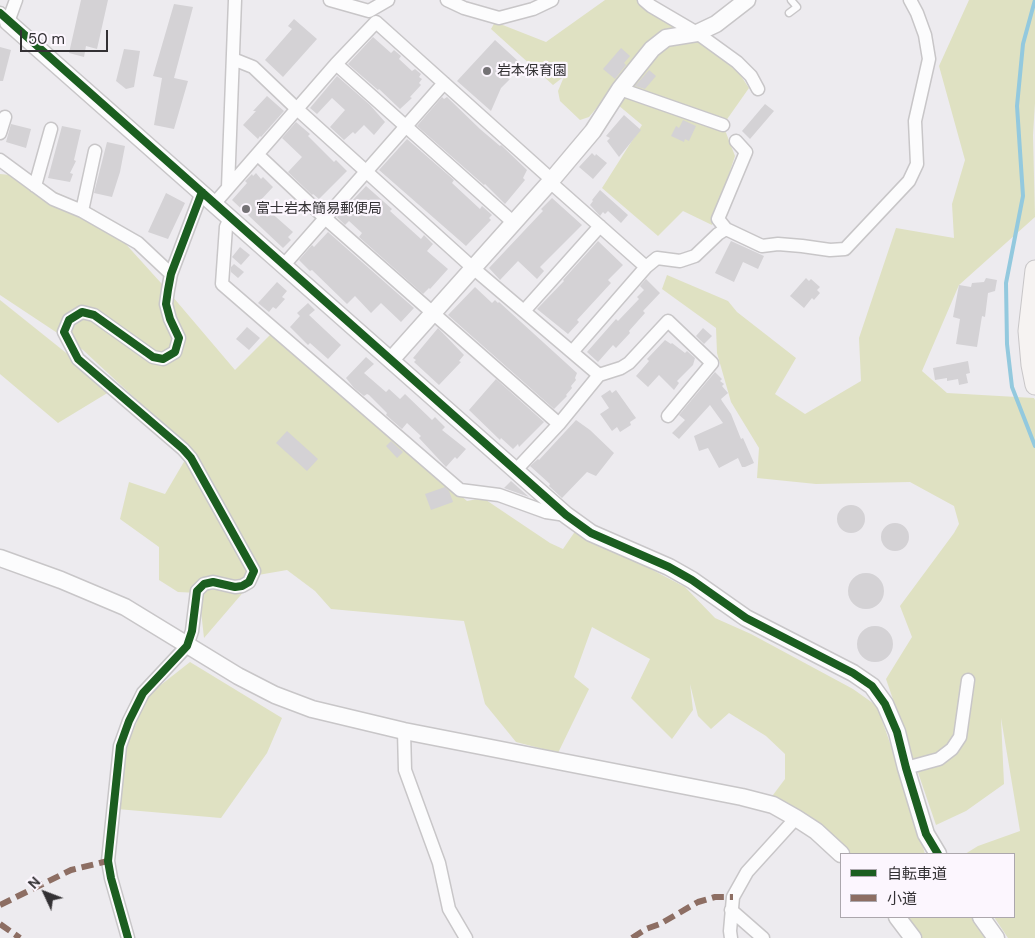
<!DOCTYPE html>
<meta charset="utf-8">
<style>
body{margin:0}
#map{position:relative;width:1035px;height:938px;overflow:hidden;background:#edebef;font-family:"DM Sans","Noto Sans JP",sans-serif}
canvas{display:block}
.legend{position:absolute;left:840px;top:853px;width:175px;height:65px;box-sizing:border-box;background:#fcf6fe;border:1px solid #aca7ad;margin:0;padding:6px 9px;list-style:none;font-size:15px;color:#333134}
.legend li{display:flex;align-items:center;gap:10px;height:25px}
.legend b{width:25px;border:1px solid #aca7ad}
.north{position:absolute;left:20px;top:868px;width:50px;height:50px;-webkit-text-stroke:4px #fcf6fe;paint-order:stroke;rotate:313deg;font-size:14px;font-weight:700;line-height:20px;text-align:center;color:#333134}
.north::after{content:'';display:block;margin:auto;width:18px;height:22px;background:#333134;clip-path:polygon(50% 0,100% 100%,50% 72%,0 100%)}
.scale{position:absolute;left:20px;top:30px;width:88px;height:22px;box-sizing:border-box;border:2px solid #333134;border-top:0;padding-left:6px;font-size:15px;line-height:18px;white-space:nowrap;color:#333134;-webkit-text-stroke:4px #fcf6fe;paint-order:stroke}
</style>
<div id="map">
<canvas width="1035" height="938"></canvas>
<ul class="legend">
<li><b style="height:6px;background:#1b5e20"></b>自転車道</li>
<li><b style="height:6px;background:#8d6e63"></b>小道</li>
</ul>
<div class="north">N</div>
<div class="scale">50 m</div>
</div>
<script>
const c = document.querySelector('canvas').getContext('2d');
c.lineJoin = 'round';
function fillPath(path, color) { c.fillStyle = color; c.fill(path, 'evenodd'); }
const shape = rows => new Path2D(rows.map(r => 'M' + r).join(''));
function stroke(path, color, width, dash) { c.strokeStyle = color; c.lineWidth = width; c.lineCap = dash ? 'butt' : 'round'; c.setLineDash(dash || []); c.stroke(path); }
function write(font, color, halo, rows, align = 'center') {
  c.font = font + ' "DM Sans","Noto Sans JP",sans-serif'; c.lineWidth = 4.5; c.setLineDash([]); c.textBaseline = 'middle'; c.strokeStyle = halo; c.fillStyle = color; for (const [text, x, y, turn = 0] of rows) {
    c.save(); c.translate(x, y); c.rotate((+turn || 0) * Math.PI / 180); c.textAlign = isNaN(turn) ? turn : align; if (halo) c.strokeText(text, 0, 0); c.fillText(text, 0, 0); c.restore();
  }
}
const green = shape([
 [605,0,637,0,686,29,733,64,749,88,723,125,735,156,712,225,683,211,658,236,602,188,642,125,618,105,617,84,589,117,580,120,560,101,558,91,563,79,566,75,553,85,491,29,495,22,546,42],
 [969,0,1035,0,1035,103,1033,135,1035,217,959,285,922,371,947,393,1034,398,1035,400,1035,938,1008,938,994,917,1014,917,1014,854,965,854,978,846,1020,831,1001,718,1004,784,966,811,936,825,886,679,912,637,900,606,954,533,959,524,954,506,910,482,816,484,757,478,759,448,731,402,717,353,716,328,662,289,667,275,728,301,737,312,796,358,775,394,805,414,861,381,859,338,896,228,954,238,952,204,965,160,939,66],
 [0,174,21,176,95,210,161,283,235,370,273,332,467,501,483,498,550,543,563,549,576,530,685,587,715,618,751,634,853,689,877,706,903,780,925,854,841,854,770,799,785,779,785,754,766,736,729,713,711,729,698,716,690,684,693,710,672,739,631,698,650,659,592,627,574,677,589,689,558,753,516,742,485,704,464,621,331,609,315,591,287,570,258,575,204,638,199,593,178,592,159,580,159,547,120,519,129,482,165,494,185,460,193,452,83,350,0,295],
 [0,300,80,364,109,392,58,423,0,374],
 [190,662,282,718,267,753,221,818,117,809,126,748,148,695],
 [900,917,975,917,983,927,985,938,918,938]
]);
const stream = shape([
 [1035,0,1023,44,1017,106,1023,196,1006,283,1007,344,1012,387,1035,446]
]);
const building = shape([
 [81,0,108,0,97,49,86,46,84,57,69,53],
 [174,4,193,7,174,78,188,81,174,129,154,125,162,78,153,76],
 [294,19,317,39,283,77,265,60,292,29,288,26],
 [373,37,391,53,394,50,401,56,399,59,412,71,415,69,421,74,419,77,422,79,419,83,421,85,410,97,412,98,400,109,379,89,378,90,348,64],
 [495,40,518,61,505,76,510,79,501,88,491,111,457,81],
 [0,47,11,50,3,81,0,81],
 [621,48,630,56,624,63,626,65,615,79,603,69],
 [124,49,140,51,134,87,126,89,116,81],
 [649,70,656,76,645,89,635,86],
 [337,76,370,105,385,122,374,135,364,125,355,134,353,132,344,140,330,127,345,110,332,98,317,114,310,108],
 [267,96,284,111,261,137,260,136,258,139,243,125,256,111,253,111],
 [442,97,444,99,447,97,480,129,500,146,501,145,527,170,523,178,525,180,505,204,485,184,484,185,417,126],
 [765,104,774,111,750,139,742,131],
 [624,115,641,130,619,157,607,141,610,138,606,136],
 [683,120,696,126,689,141,685,139,684,142,671,136,676,126,679,128],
 [296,122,310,134,308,136,334,162,336,160,347,171,319,199,313,194,312,195,288,172,302,157,282,138],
 [11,124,31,129,26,148,6,142],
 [62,126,81,130,74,160,76,161,70,173,73,174,70,182,48,178],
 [407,139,454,180,452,183,480,209,482,206,492,215,489,218,491,220,466,246,379,170],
 [107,142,125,146,120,172,112,197,94,193],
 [592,153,595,156,596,154,607,163,593,179,579,167],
 [256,173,261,179,263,177,273,187,259,202,293,232,288,237,291,240,283,248,232,200,247,183,245,181,252,174,253,176],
 [366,186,392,209,390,211,421,239,424,235,433,244,427,251,448,269,430,289,429,288,423,294,359,237,362,233,349,221,345,225,337,217],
 [600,190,628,215,621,223,608,211,605,214,603,212,600,216,590,205,593,201,592,200],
 [166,193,185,203,168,239,148,232],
 [552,198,582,225,540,267,544,271,537,279,518,261,500,280,489,268,539,215,543,211,541,209],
 [328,232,414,308,401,322,381,303,371,313,355,296,347,304,312,270,310,271,299,260,312,245,314,247],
 [598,241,623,265,608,280,611,283,577,320,579,322,568,334,537,309,564,281,563,280],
 [731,241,764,256,758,269,743,262,734,282,715,273],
 [240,247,250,255,241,265,232,257],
 [234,264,244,272,238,278,231,272,231,267],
 [806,278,809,281,811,279,820,287,817,290,820,293,814,300,812,298,804,308,790,296],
 [986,278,997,280,995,291,988,293,985,317,982,316,977,347,956,344,960,319,953,317,959,285,971,287,972,283,984,282],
 [646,279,660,293,643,311,645,313,629,331,630,333,616,348,613,345,598,362,587,352,616,319,618,321,639,299,637,297,644,290,640,286],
 [277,282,287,291,282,297,285,299,276,309,273,307,269,312,258,303],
 [475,287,492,303,495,300,498,303,499,302,577,373,575,378,576,380,571,386,572,388,566,395,567,396,554,409,448,315],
 [308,303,315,310,309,315,341,345,328,359,310,343,308,345,290,327,300,316,297,313],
 [247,327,260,338,249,350,236,339],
 [438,328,464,355,459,361,461,362,439,385,414,362,416,360,413,358],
 [703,328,712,336,704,344,696,336],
 [665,340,671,344,672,343,685,353,687,351,695,358,693,365,677,381,679,383,674,390,659,375,648,387,636,376,649,361,647,359],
 [366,357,374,364,364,373,386,392,389,389,400,399,405,394,432,420,435,417,445,427,442,430,466,449,457,459,455,457,446,467,419,438,421,436,407,423,402,429,386,415,387,413,369,395,367,394,364,396,354,388,346,378],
 [968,361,970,373,966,374,968,383,959,385,958,379,947,381,947,378,935,380,933,368],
 [715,372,722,379,720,381,724,384,722,386,728,393,721,399,722,401,731,414,741,439,743,438,754,463,745,467,742,467,738,458,719,468,708,448,699,451,694,436,723,423,710,405,679,439,672,433,685,420,679,415],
 [496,379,544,422,519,447,518,444,513,449,501,438,500,440,469,410],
 [610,390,612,393,616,390,636,418,630,422,631,425,620,432,617,427,612,431,600,414,609,408,601,396],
 [576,420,590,430,614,453,596,476,587,472,562,498,549,486,550,484,530,466,538,459,539,460],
 [287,431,318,459,307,471,276,443],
 [391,441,403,452,397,458,386,446],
 [511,481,529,497,504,488],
 [445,487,449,491,453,502,431,510,425,494],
 '837 519a14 14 0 1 1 28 0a14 14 0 1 1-28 0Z',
 '881 537a14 14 0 1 1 28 0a14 14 0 1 1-28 0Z',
 '848 591a18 18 0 1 1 36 0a18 18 0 1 1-36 0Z',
 '857 644a18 18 0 1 1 36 0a18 18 0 1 1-36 0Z'
]);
const service = shape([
 [789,13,797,7,791,0]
]);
const minor = shape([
 [330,0,369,11,388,0],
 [447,0,464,8,499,18,533,9,552,0],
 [644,0,651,6,697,33,737,62,751,76,758,89],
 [0,13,8,22,16,0],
 [233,59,253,67,297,109,473,268,599,375],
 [336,64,514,223],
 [620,89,723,125],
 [0,133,5,117],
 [258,155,325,218,559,424],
 [0,160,53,199,82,211,138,243,171,274],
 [550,182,646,267],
 [35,186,51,129],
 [228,188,235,0],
 [214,204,336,64,376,22,552,180],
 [82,211,95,151],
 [230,218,226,227,222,284,460,490,499,495,546,512,566,515],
 [726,229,718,219,746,152,736,141],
 [283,266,444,83],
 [524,311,600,226],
 [572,352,646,267,657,258,680,261,695,256,718,234,726,229,762,246,778,244,802,246,830,250,845,249,909,181,917,164,915,121,929,59,925,35,917,13,910,0],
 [516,470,559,424,599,375,621,368,629,363,668,321,712,363,668,416],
 [404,731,405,770,439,863,449,909,466,938],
 [906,768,939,759,952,749,960,737,968,680],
 [731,910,763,938],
 [128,938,111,878,108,861,120,746,129,721,143,693,187,646,192,631,197,591,204,584,213,582,235,587,242,586,249,582,254,571,191,458,183,449,78,359,64,332,69,320,82,312,94,315,153,357,163,359,175,352,179,338,170,319,166,304,168,290,171,274,202,192],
 [731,938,730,931,733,897,747,872,796,818]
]);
const tertiary = shape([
 [8,22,566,515,591,533,669,567,692,580,746,618,853,673,872,686,885,704,897,732,906,768,926,834,938,854],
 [391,360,550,182,593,131,620,89,652,49,666,38,697,33,716,24,747,0],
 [0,558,61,580,125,607,238,676,275,695,312,709,404,731,742,797,773,805,796,818,816,831,841,854],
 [897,917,913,938],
 [981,917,996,938]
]);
const secondary = shape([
 [1035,270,1028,331,1031,365,1035,385]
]);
const quiet = shape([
 [0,905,71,870,108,861],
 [0,924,20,938],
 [632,938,646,929,660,924,698,902,715,897,733,897]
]);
const cycleway = shape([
 [0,13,566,515,591,533,669,567,692,580,746,618,853,673,872,686,885,704,897,732,906,768,926,834,938,854],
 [128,938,111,878,108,861,120,746,129,721,143,693,187,646,192,631,197,591,204,584,213,582,235,587,242,586,249,582,254,571,191,458,183,449,78,359,64,332,69,320,82,312,94,315,153,357,163,359,175,352,179,338,170,319,166,304,168,290,171,274,202,192]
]);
const markers = [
 [487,71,5,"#747275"],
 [246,209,5,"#747275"]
];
const poiNames = [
 ["岩本保育園",497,71],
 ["富士岩本簡易郵便局",256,209]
];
fillPath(green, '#dfe1c2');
stroke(stream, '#93c9de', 4);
fillPath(building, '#d4d2d5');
stroke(service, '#c8c6c8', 9);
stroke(minor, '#c8c6c8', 15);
stroke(tertiary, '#c8c6c8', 19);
stroke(secondary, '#c8c6c8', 21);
stroke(service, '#fcfcfd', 6);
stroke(minor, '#fcfcfd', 12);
stroke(tertiary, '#fcfcfd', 16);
stroke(secondary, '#f6f3f2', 19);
stroke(quiet, '#8d6e63', 6, [12, 6]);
stroke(cycleway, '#1b5e20', 8);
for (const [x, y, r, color] of markers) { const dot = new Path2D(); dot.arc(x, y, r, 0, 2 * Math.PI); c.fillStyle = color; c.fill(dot); stroke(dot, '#fcf6fe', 2); }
write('14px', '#333134', '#fcf6fe', poiNames, 'left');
</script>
